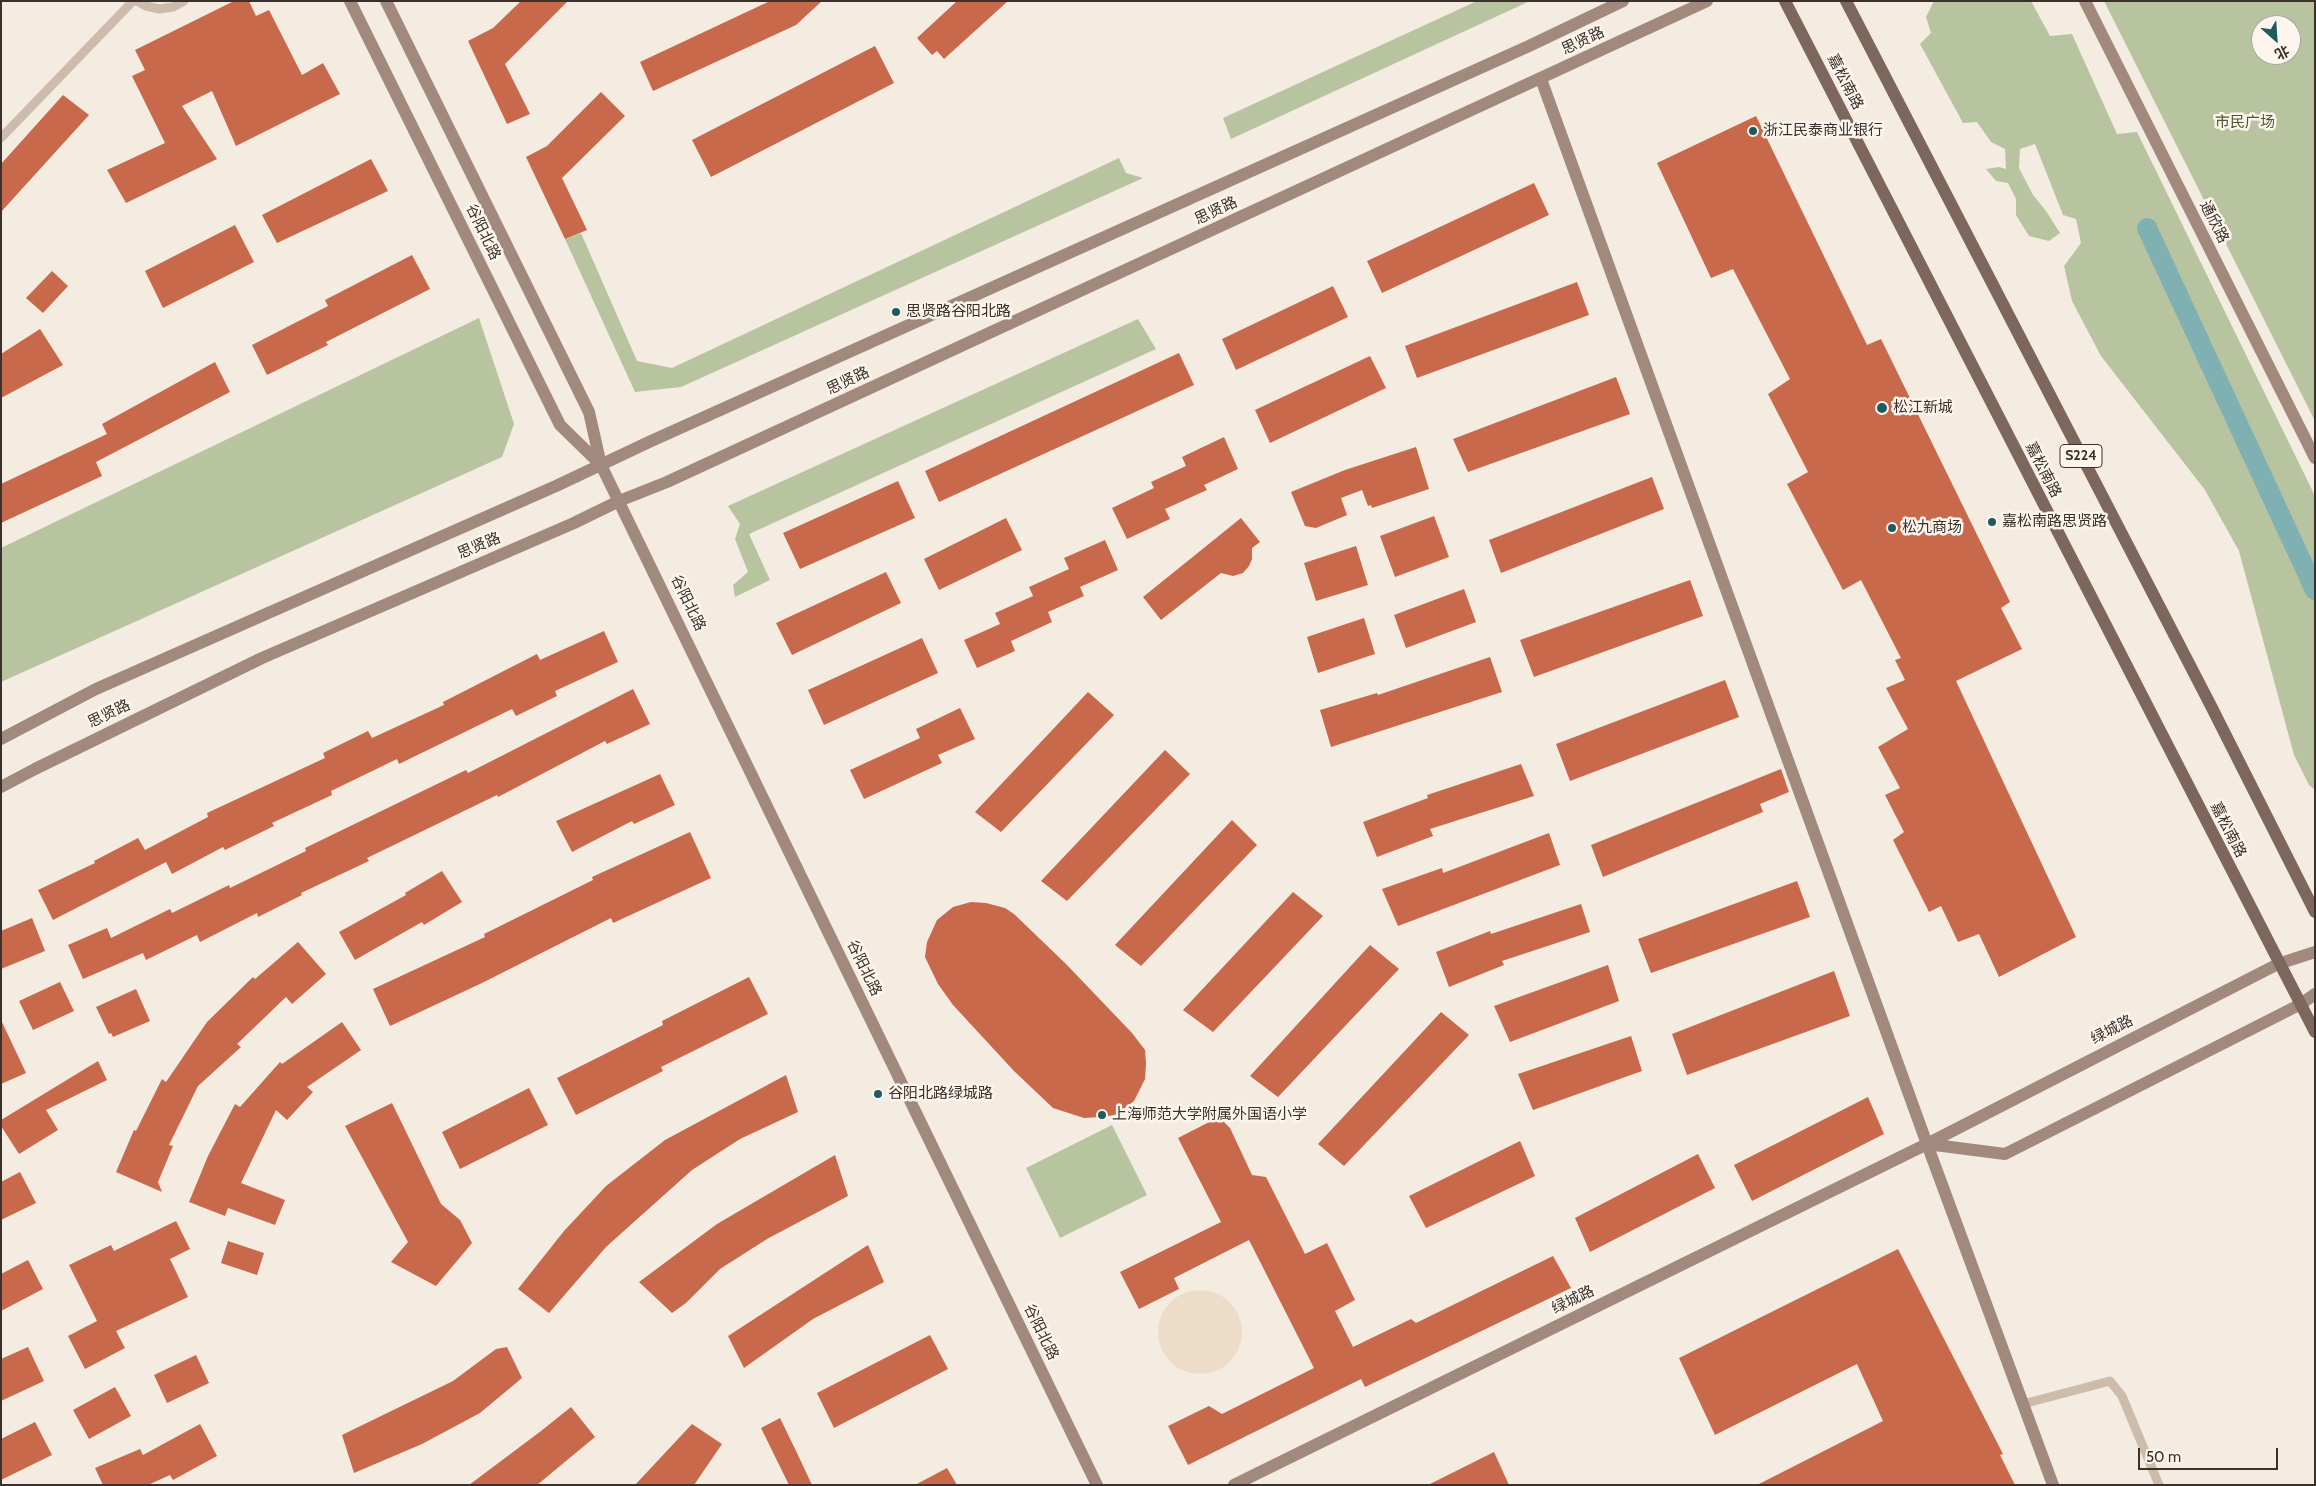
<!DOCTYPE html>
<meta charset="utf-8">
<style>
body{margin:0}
#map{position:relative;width:2316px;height:1486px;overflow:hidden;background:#f4ebe1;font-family:Cabin,"Noto Sans SC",sans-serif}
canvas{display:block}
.frame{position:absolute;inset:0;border:2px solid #3b302b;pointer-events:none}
.north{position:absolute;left:2251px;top:15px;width:50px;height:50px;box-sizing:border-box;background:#fbf5ee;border:1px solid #aea6a0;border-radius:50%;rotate:154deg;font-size:14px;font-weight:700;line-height:20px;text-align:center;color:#3b302b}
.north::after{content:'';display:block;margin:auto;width:18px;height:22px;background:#1f5a5e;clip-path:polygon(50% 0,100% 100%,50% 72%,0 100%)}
.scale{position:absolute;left:2138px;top:1448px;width:140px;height:22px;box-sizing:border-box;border:2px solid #3b302b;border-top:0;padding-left:6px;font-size:15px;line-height:18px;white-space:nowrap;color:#3b302b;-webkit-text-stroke:4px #fbf5ee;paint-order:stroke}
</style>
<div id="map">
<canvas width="2316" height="1486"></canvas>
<div class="frame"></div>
<div class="north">北</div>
<div class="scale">50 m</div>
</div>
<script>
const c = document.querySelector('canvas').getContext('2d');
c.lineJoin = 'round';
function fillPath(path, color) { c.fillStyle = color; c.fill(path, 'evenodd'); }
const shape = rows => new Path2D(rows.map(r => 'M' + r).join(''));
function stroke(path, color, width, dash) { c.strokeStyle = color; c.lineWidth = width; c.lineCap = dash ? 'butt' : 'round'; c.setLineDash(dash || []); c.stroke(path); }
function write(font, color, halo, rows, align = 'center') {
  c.font = font + ' Cabin,"Noto Sans SC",sans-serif'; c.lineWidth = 5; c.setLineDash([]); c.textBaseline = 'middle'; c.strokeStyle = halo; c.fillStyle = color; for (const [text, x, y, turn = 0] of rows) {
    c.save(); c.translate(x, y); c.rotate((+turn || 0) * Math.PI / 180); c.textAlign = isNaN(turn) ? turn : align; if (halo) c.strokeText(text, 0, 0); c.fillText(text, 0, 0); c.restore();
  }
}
const green = shape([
 [1477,1,1530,1,1231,139,1223,118],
 [1934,1,2031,1,2050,36,2072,34,2117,134,2137,132,2315,496,2315,790,2309,785,2294,755,2239,551,2205,490,2101,356,2072,301,2064,266,2081,243,2076,219,2063,215,2035,144,2020,149,2019,168,2033,195,2046,211,2060,233,2049,241,2029,236,2016,215,2016,199,2008,183,1996,181,1986,169,1999,167,2006,169,2005,149,1991,142,1977,122,1963,123,1920,44,1931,33,1926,17],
 [2104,1,2315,1,2315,421],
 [2261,25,2291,25,2291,55,2261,55],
 [1119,158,1126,173,1143,178,681,387,635,392,565,239,581,233,637,361,672,368],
 [479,318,514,424,502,457,1,682,1,548],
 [1138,319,1156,349,749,534,770,580,735,597,733,585,748,572,735,539,740,524,728,506],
 [1112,1125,1147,1195,1060,1238,1026,1168]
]);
const plaza = shape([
 '1158 1332a42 42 0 1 1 84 0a42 42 0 1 1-84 0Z'
]);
const canal = shape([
 [2147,228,2315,590]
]);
const building = shape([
 [234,1,249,1,256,16,269,10,302,75,323,63,340,94,236,146,212,91,182,106,217,159,126,203,107,170,165,143,132,76,145,70,135,50],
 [521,1,568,1,505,64,530,114,507,124,468,41,493,28],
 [770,1,822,1,796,25,653,91,640,62],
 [957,1,1008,1,944,59,937,51,932,55,917,38],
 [875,46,894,83,711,177,692,140],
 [601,92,625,116,562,178,587,230,565,239,526,157,547,146],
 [63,95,89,115,1,212,1,164],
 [1756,116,1867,345,1881,339,2010,602,2001,608,2022,649,1956,681,2076,937,1999,977,1979,934,1958,942,1941,906,1929,912,1893,840,1904,832,1885,795,1900,788,1878,747,1908,729,1886,688,1905,680,1895,660,1901,658,1861,580,1843,590,1787,484,1808,472,1768,394,1790,379,1733,269,1711,278,1657,163],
 [371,159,388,191,277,243,262,215],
 [1534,183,1549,215,1382,293,1367,261],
 [235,225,254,262,163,308,145,271],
 [412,255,430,289,326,342,328,345,267,375,252,345,328,306,325,300],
 [52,271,68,286,43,313,26,298],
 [1577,282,1589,315,1417,378,1405,346],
 [1333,286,1348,317,1236,370,1222,339],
 [40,329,63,365,1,398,1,354],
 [1179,353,1194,385,939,502,925,471],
 [1370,356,1386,388,1270,443,1255,410],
 [215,362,230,392,96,462,102,476,1,523,1,484,107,434,102,424],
 [1616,377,1630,414,1468,472,1453,439],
 [1224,437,1238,469,1204,485,1207,490,1165,509,1170,519,1127,539,1112,508,1154,488,1151,482,1186,466,1182,457],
 [1416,447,1429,489,1372,508,1371,505,1368,506,1362,490,1341,498,1347,515,1316,528,1305,526,1291,492,1345,470],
 [1652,477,1664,509,1501,573,1489,540],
 [898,481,915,518,800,569,783,533],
 [1434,516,1449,557,1395,577,1380,536],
 [1006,518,1022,550,939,590,924,559],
 [1241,518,1260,542,1252,548,1252,559,1249,566,1243,573,1233,576,1221,573,1161,620,1143,597],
 [1105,540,1118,570,1080,587,1084,596,1048,612,1052,622,1011,641,1015,651,977,668,964,640,1000,624,995,613,1033,596,1029,587,1069,569,1064,558],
 [1356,546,1368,585,1316,601,1304,563],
 [886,572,901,603,792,655,776,623],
 [1690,580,1703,616,1534,677,1520,640],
 [1464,589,1476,622,1406,648,1394,615],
 [1364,618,1375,654,1318,673,1307,637],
 [604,631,618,662,555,691,557,696,516,716,512,709,399,764,397,759,331,791,332,795,272,823,274,826,225,850,223,847,172,874,166,862,53,920,38,890,95,863,94,861,138,838,145,850,208,817,207,813,325,758,323,753,368,731,372,738,444,705,443,702,537,654,540,660],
 [922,638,938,673,824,725,808,690],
 [1490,657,1502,692,1331,747,1320,710,1377,693,1378,695],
 [1725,680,1739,717,1570,781,1556,744],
 [633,689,650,724,607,744,605,741,498,797,497,795,367,858,369,861,301,893,302,895,258,917,257,913,200,942,197,935,146,960,143,953,83,979,68,945,107,928,111,938,170,909,172,913,229,885,230,888,306,851,305,848,466,770,468,773],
 [1088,692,1114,715,1001,832,975,812],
 [960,708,975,739,938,755,942,763,864,799,850,770,920,738,916,729],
 [1165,750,1190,774,1067,901,1041,881],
 [1521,764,1534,796,1430,829,1433,836,1377,857,1363,822,1428,798,1427,795],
 [1781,769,1789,792,1760,804,1763,812,1603,877,1591,845],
 [660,774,675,805,634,824,632,821,572,852,556,821],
 [1232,820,1257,845,1141,966,1115,945],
 [690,832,711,878,613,923,611,918,482,983,390,1026,373,989,485,937,484,934,593,880,592,877],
 [1549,833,1560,865,1398,926,1382,889,1442,868,1443,873],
 [442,871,462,902,424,925,422,922,355,960,339,932,406,895,405,893],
 [1797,881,1810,917,1651,973,1638,939],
 [1293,892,1323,916,1213,1032,1183,1010],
 [971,902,986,903,1005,908,1014,914,1066,964,1132,1033,1145,1050,1146,1063,1145,1079,1134,1101,1115,1115,1100,1117,1084,1118,1053,1108,1014,1071,953,1005,938,984,925,957,927,942,937,920,953,907],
 [1581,904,1590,932,1502,961,1504,965,1449,987,1436,952,1490,931,1491,934],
 [32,918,45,951,1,969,1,931],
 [298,942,326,974,292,1004,286,997,237,1044,241,1047,198,1086,169,1145,173,1146,158,1182,162,1192,116,1172,134,1130,136,1131,162,1079,166,1082,207,1022,253,977,255,979],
 [1370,945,1399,969,1278,1097,1250,1076],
 [1608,965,1619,1001,1510,1042,1494,1006],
 [1834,971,1850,1016,1687,1075,1672,1034],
 [749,977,768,1014,661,1067,663,1071,576,1115,557,1078,663,1025,662,1021],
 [60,982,74,1011,33,1030,19,1001],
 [136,989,150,1021,113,1037,111,1033,109,1034,96,1007],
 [1441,1012,1469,1035,1344,1166,1318,1144],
 [1,1020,26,1073,1,1084],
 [342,1022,361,1050,307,1087,313,1092,287,1120,276,1110,241,1183,285,1200,275,1225,228,1208,225,1216,189,1202,208,1156,235,1104,240,1107,280,1062,282,1064],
 [1631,1036,1642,1071,1533,1110,1518,1074],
 [98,1061,107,1080,46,1110,58,1130,19,1154,1,1126,1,1120],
 [786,1075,798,1112,740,1139,692,1170,606,1247,549,1313,518,1289,564,1231,606,1186,665,1140],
 [529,1088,548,1125,460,1169,442,1132],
 [1868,1097,1884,1134,1752,1201,1734,1165],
 [392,1103,441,1204,460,1220,472,1243,436,1286,391,1262,408,1242,345,1126],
 [1219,1117,1230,1128,1252,1175,1266,1177,1305,1254,1327,1243,1355,1300,1335,1311,1353,1347,1411,1319,1416,1323,1553,1256,1571,1288,1365,1387,1361,1379,1188,1465,1168,1426,1209,1406,1222,1414,1314,1368,1249,1240,1174,1278,1179,1289,1139,1309,1120,1272,1221,1222,1178,1138],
 [1520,1141,1535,1176,1426,1228,1409,1196],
 [1698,1154,1715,1188,1590,1252,1575,1218],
 [835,1155,848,1196,767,1239,720,1269,686,1303,672,1313,639,1282,717,1224],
 [20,1172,36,1203,1,1220,1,1182],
 [176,1221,190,1249,170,1259,188,1297,116,1331,125,1348,85,1369,68,1336,97,1321,69,1265,111,1245,114,1251],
 [228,1241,264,1253,257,1275,221,1263],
 [868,1245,884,1282,813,1319,744,1368,728,1336],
 [1898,1249,2003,1454,2000,1455,2015,1485,1757,1485,1883,1421,1857,1364,1715,1435,1679,1358],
 [28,1260,43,1289,1,1311,1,1274],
 [930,1335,948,1369,834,1428,817,1393],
 [28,1347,44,1381,1,1401,1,1359],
 [507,1347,522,1378,480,1413,422,1444,354,1473,342,1435,453,1381,496,1349],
 [196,1355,209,1383,167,1403,154,1375],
 [115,1387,131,1416,89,1439,73,1410],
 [571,1407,595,1437,537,1485,469,1485,541,1431],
 [780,1418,797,1453,812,1485,789,1485,761,1428],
 [35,1422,52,1455,1,1480,1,1439],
 [200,1424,217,1456,173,1480,170,1475,148,1485,103,1485,95,1468,140,1449,143,1455],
 [692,1424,722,1444,694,1485,635,1485],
 [1494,1452,1509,1485,1428,1485],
 [947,1468,957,1485,915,1485]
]);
const lane = shape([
 [137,1,146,6,159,9,173,7,184,1],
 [1,138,133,1],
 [2023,1404,2110,1381,2122,1396,2159,1485]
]);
const secondary = shape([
 [350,1,560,425,601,465],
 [386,1,589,412,601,465,1097,1485],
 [2085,1,2315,458],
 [1541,79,1927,1144,2053,1485],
 [1,739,96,689,556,486,649,442,1529,46,1623,1],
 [1,787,35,769,262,658,574,523,619,501,667,482,1707,1],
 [1927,1144,2005,1154,2301,1004,2315,994],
 [1234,1485,1927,1144,2278,964,2315,952]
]);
const primary = shape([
 [1785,1,2315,1032],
 [1846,1,2210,704,2315,912]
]);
const markers = [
 [1753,131,5,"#1f5a5e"],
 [896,312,5,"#1f5a5e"],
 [1882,408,6,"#1f5a5e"],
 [1992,522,5,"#1f5a5e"],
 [1892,528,5,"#1f5a5e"],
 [878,1094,5,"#1f5a5e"],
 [1102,1115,5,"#1f5a5e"]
];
const shields = [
 [2081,456,42]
];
const shieldNames = [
 ["S224",2081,456]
];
const streetNames = [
 ["思贤路",1583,41,-25],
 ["嘉松南路",1845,82,63],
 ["思贤路",1216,211,-25],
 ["通欣路",2214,222,63],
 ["谷阳北路",483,232,64],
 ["思贤路",848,381,-25],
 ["嘉松南路",2043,470,63],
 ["思贤路",479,546,-23],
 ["谷阳北路",688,603,64],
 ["思贤路",109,714,-26],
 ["嘉松南路",2228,830,63],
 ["谷阳北路",864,968,64],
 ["绿城路",2112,1030,-27],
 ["绿城路",1573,1300,-26],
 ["谷阳北路",1041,1332,64]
];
const parkNames = [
 ["市民广场",2245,123]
];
const poiNames = [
 ["浙江民泰商业银行",1763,131],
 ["思贤路谷阳北路",906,312],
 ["松江新城",1893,408],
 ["嘉松南路思贤路",2002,522],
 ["松九商场",1902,528],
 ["谷阳北路绿城路",888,1094],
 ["上海师范大学附属外国语小学",1112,1115]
];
fillPath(green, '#b8c4a0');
fillPath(plaza, '#ecdcc8');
stroke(canal, '#7fb0b2', 20);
fillPath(building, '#c8694b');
stroke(lane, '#cdbbac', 9);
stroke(secondary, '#a18a7d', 12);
stroke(primary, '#7d675c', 12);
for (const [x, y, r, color] of markers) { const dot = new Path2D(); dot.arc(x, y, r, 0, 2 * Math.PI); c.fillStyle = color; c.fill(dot); stroke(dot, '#fbf5ee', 2); }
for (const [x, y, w] of shields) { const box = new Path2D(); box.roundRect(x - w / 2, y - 11.5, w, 23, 4); c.fillStyle = '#fbf5ee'; c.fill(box); stroke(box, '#3b302b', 1); }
write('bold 14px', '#3b302b', null, shieldNames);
write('15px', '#3b302b', '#fbf5ee', streetNames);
write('15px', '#4a5a2e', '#fbf5ee', parkNames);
write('15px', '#3b302b', '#fbf5ee', poiNames, 'left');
</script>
